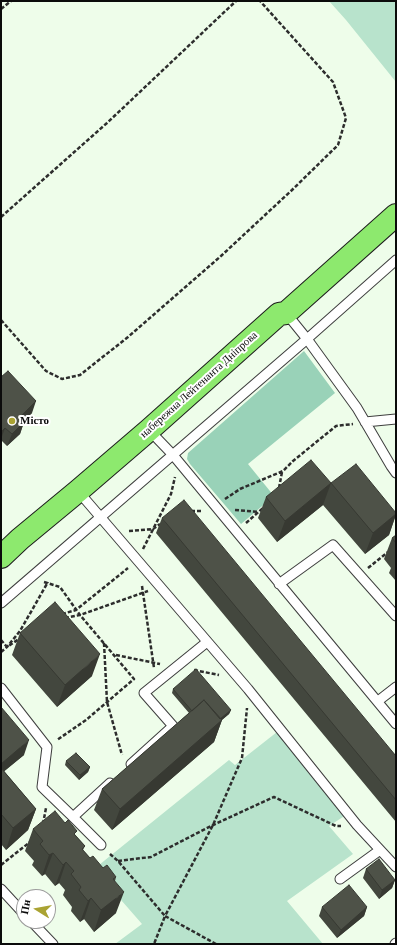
<!DOCTYPE html>
<meta charset="utf-8">
<style>
body{margin:0}
#map{position:relative;width:397px;height:945px;overflow:hidden;background:#eefdea;font-family:"Times New Roman",serif}
canvas{display:block}
.frame{position:absolute;inset:0;border:2px solid #0b0b0b;pointer-events:none}
.north{position:absolute;left:16px;top:889px;width:40px;height:40px;box-sizing:border-box;background:#fff;border:1px solid #9d9d9d;border-radius:50%;rotate:281deg;font-size:11px;font-weight:700;line-height:16px;text-align:center;color:#0b0b0b}
.north::after{content:'';display:block;margin:auto;width:14px;height:18px;background:#aaa333;clip-path:polygon(50% 0,100% 100%,50% 72%,0 100%)}
</style>
<div id="map">
<canvas width="397" height="945"></canvas>
<div class="frame"></div>
<div class="north">Пн</div>
</div>
<script>
const c = document.querySelector('canvas').getContext('2d');
c.lineJoin = 'round';
function fillPath(path, color) { c.fillStyle = color; c.fill(path, 'evenodd'); }
const shape = rows => new Path2D(rows.map(r => 'M' + r).join(''));
function stroke(path, color, width, dash) { c.strokeStyle = color; c.lineWidth = width; c.lineCap = dash ? 'butt' : 'round'; c.setLineDash(dash || []); c.stroke(path); }
function write(font, color, halo, rows, align = 'center') {
  c.font = font + ' "Times New Roman",serif'; c.lineWidth = 4; c.setLineDash([]); c.textBaseline = 'middle'; c.strokeStyle = halo; c.fillStyle = color; for (const [text, x, y, turn = 0] of rows) {
    c.save(); c.translate(x, y); c.rotate((+turn || 0) * Math.PI / 180); c.textAlign = isNaN(turn) ? turn : align; if (halo) c.strokeText(text, 0, 0); c.fillText(text, 0, 0); c.restore();
  }
}
const green = shape([
 [329,1,396,1,396,82,346,20],
 [277,732,346,815,329,826,353,854,287,901,323,944,115,944,142,924,94,869,229,760,235,765]
]);
const forest = shape([
 [304,351,335,393,248,464,274,496,241,524,190,464,187,459,188,453]
]);
const path = shape([
 [1,9,11,1],
 [1,217,107,123,236,1],
 [1,320,46,371,62,379,80,375,128,337,221,256,292,190,338,145,346,118,333,82,260,1],
 [279,488,282,472],
 [225,499,240,489,283,471,293,461,336,426,353,424],
 [235,510,259,512],
 [191,511,202,511],
 [246,523,263,508],
 [129,531,153,529,160,524],
 [143,549,171,494,175,477],
 [368,568,388,552],
 [44,582,60,587,80,615,134,679,86,720,57,740],
 [142,586,154,668],
 [62,614,76,610,128,568],
 [65,618,80,615,148,591],
 [1,640,7,647,19,639],
 [104,643,107,702,122,755],
 [1,652,7,647,20,631,48,582],
 [116,655,160,664],
 [194,670,219,675],
 [43,824,46,808],
 [110,854,118,861,165,916,154,944],
 [118,861,151,857,213,825,274,797,336,826,341,826],
 [1,865,30,842],
 [216,944,165,916,213,825,242,758,247,708]
]);
const lane = shape([
 [396,260,307,339,357,408,391,466,396,473],
 [365,422,396,419],
 [149,430,173,455,396,724],
 [78,491,248,689,357,825,396,867],
 [279,584,333,545,396,616],
 [1,603,307,339,286,313],
 [1,688,47,747,42,787,73,817],
 [378,701,396,687],
 [131,764,173,726,144,693,207,642],
 [101,845,73,817,110,783],
 [340,879,380,850],
 [1,889,24,914],
 [31,921,53,944],
 [395,944,396,943]
]);
const primary = shape([
 [1,557,20,539,78,491,149,430,279,314,286,313,396,215]
]);
const wall = shape([
 [1,377,32,413,24,421,24,422,20,434,7,446,1,440],
 [331,483,323,505,277,542,258,518,266,497],
 [331,483,396,513,396,515,389,535,365,554,323,505],
 [162,518,396,756,396,822,156,533],
 [396,535,396,581,389,573,391,568,384,559,392,538],
 [20,633,92,676,57,707,12,655],
 [173,689,231,710,229,714,222,720,214,742,112,830,94,810,102,789,189,713,172,693],
 [1,707,24,755,4,771,36,809,28,830,6,850,1,844],
 [66,761,90,767,88,772,79,780,65,765],
 [65,823,85,846,83,850,90,858,116,877,115,881,116,913,94,932,84,919,80,922,71,911,72,907,63,895,65,890,59,883,55,886,45,874,42,876,32,865,34,861,25,851,33,829],
 [366,869,395,880,392,888,379,899,363,878],
 [322,907,367,907,364,916,337,938,319,916]
]);
const shadedWall = shape([
 [36,401,32,413,15,429,20,417],
 [24,422,20,434,7,446,12,434],
 [5,428,1,439,1,432],
 [331,483,323,505,277,542,285,521],
 [396,514,389,535,365,554,373,533],
 [100,654,92,676,57,707,65,685],
 [231,710,229,714,206,733,208,729],
 [222,720,214,742,112,830,120,809],
 [29,740,24,755,1,774,1,764],
 [90,767,88,772,79,780,80,775],
 [36,809,28,830,6,850,13,828],
 [53,853,45,874,42,876,49,855],
 [66,862,59,883,55,886,63,865],
 [395,880,392,888,379,899,382,890],
 [124,892,116,913,94,932,101,910],
 [91,898,84,919,80,922,88,901],
 [367,907,364,916,337,938,341,930]
]);
const building = shape([
 [8,371,36,401,20,417,24,422,12,434,5,428,1,432,1,377,8,371],
 [311,460,331,483,285,521,266,497,311,460],
 [356,464,396,513,396,514,373,533,331,483,356,464],
 [184,500,396,756,396,800,162,518,184,500],
 [396,535,396,543,392,538,396,535],
 [55,602,100,654,65,685,20,633,55,602],
 [196,669,231,710,220,719,204,700,192,711,173,689,196,669],
 [204,700,222,720,120,809,102,789,204,700],
 [1,707,29,740,1,764,1,707],
 [76,753,90,767,80,775,66,761,76,753],
 [1,768,36,809,13,828,1,814,1,768],
 [55,811,65,823,68,820,77,831,74,834,85,846,82,849,90,858,93,856,103,868,107,865,116,877,113,879,124,892,101,910,91,898,88,901,79,890,81,887,71,874,74,871,66,862,63,865,53,853,49,855,40,844,43,841,33,829,55,811],
 [379,859,395,880,382,890,366,869,379,859],
 [349,885,367,907,341,930,322,907,349,885]
]);
const markers = [
 [12,421,4,"#aaa333"]
];
const streetNames = [
 ["набережна Лейтенанта Дніпрова",199,385,-42]
];
const poiNames = [
 ["Місто",20,421]
];
fillPath(green, '#b8e3cc');
fillPath(forest, '#99d2b8');
stroke(lane, '#3e3e3e', 11);
stroke(primary, '#1c1c1c', 24);
stroke(path, '#2d2d2d', 2.5, [4, 2]);
stroke(lane, '#fff', 9);
stroke(primary, '#8de96e', 22);
fillPath(wall, '#43473e');
fillPath(shadedWall, '#373932');
fillPath(building, '#4e5248');
stroke(building, '#373932', 1);
for (const [x, y, r, color] of markers) { const dot = new Path2D(); dot.arc(x, y, r, 0, 2 * Math.PI); c.fillStyle = color; c.fill(dot); stroke(dot, '#fff', 1.5); }
write('11px', '#0b0b0b', '#fff', streetNames);
write('bold 11px', '#0b0b0b', '#fff', poiNames, 'left');
</script>
